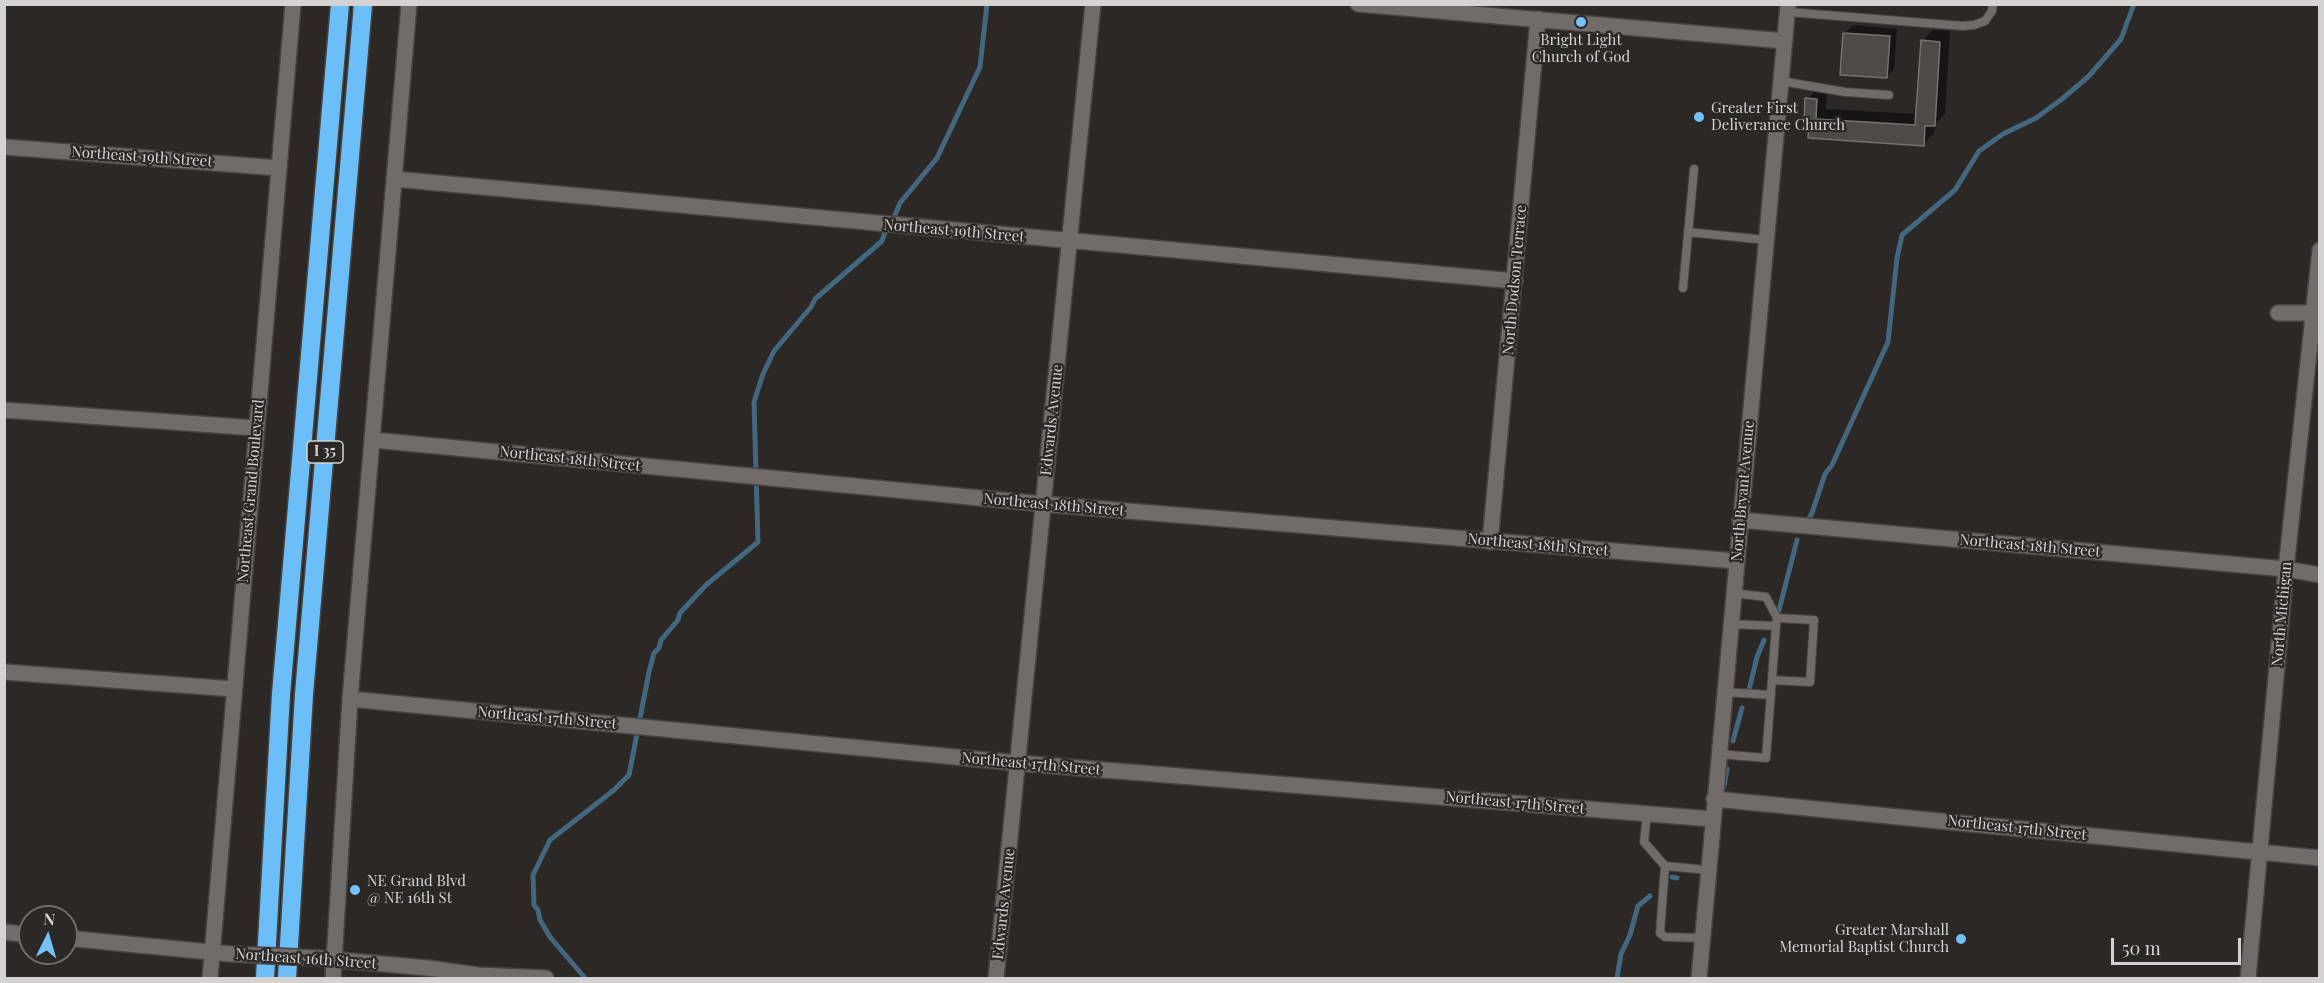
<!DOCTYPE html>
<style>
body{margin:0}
#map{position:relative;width:2324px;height:983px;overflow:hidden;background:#2b2825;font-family:"Playfair Display",serif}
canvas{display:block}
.frame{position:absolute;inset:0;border:6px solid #d5d3d1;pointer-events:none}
.north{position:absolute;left:18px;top:905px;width:60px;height:60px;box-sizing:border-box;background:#2b2825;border:2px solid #6f6c6a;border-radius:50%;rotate:5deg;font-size:16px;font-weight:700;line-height:24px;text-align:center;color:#d5d3d1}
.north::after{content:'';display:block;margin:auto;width:21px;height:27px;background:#75c0f6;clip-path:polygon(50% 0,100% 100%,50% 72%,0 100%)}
.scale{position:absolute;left:2111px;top:938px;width:130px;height:27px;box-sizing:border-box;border:3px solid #d5d3d1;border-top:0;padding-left:8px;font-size:18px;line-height:21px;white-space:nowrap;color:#d5d3d1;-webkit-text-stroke:4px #2b2825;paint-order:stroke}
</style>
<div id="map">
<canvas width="2324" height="983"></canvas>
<div class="frame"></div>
<div class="north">N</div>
<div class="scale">50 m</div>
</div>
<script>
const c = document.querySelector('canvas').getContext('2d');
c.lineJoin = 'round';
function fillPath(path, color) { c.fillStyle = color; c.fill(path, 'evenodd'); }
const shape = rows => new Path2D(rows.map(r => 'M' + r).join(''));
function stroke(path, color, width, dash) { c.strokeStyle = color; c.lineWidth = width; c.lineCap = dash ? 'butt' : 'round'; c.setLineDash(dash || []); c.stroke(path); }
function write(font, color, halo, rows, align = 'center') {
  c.font = font + ' "Playfair Display",serif'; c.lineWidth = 4.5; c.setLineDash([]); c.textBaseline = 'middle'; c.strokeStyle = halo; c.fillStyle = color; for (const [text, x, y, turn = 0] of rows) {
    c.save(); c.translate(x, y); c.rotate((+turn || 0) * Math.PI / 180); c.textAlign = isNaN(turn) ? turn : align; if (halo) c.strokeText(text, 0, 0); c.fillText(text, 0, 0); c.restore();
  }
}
const shadow = shape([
 [1853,25,1897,29,1894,69,1886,77,1845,33],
 [1933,30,1950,31,1945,114,1935,124,1934,133,1923,144,1810,122,1807,99,1818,88,1827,89,1826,109,1917,114,1922,41]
]);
const stream = shape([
 [1807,522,1812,513,1825,474,1832,465,1888,342,1897,258,1902,235,1955,190,1979,151,2003,134,2036,118,2062,99,2089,76,2121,39,2134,4],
 [1778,614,1797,540],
 [1748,694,1757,657,1764,640],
 [1733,741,1742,708],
 [1724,786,1727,769],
 [1672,877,1677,878],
 [585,978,550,937,540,920,538,910,534,905,533,875,550,840,614,790,629,775,649,672,654,653,659,648,661,640,678,620,680,613,706,585,758,542,754,402,763,374,774,351,811,307,815,299,882,241,885,232,890,227,900,203,937,158,980,67,987,4],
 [1617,978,1621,954,1630,935,1638,906,1650,896]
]);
const building = shape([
 [1843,33,1890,36,1887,78,1840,75,1843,33],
 [1921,40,1940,42,1935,126,1925,126,1924,146,1808,138,1809,123,1804,123,1805,98,1817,99,1816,119,1915,125,1921,40]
]);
const service = shape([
 [1788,12,1963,26,1974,25,1985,21,1992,11,1993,4],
 [1781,81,1845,92,1889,95],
 [1688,232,1766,240],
 [1683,288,1694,169],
 [1730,624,1776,626,1777,618,1766,597,1733,593],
 [1772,680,1810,682,1814,620,1777,618],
 [1724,692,1771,695],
 [1718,754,1766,758,1776,626],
 [1647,814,1644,842,1665,866,1660,933,1665,937,1702,938],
 [1665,866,1708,870]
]);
const minor = shape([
 [1358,4,1785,41],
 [4,147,279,168],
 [394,179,1515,281],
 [2278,313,2320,313],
 [4,410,256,428],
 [373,440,1043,504,1736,561],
 [1740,520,2286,569,2320,575],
 [1490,542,1538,19],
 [4,672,234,689],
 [350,699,1018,763,1712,819],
 [1714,799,2320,858],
 [996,978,1093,4],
 [2248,978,2286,569,2320,250]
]);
const tertiary = shape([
 [4,932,30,935],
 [66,938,230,954],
 [317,958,428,968,478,975,546,978],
 [1699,978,1788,4]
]);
const secondary = shape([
 [210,978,293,4],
 [333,978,350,699,409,4]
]);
const motorway = shape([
 [265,978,281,694,340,4],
 [287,978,304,694,363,4]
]);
const tertiaryBridge = shape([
 [230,954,317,958]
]);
const markers = [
 [1581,22,6,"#75c0f6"],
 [1699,117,6,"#75c0f6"],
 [355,890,6,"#75c0f6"],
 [1961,939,6,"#75c0f6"]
];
const shields = [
 [325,452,36]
];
const shieldNames = [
 ["I 35",325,452]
];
const poiNames = [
 ["Bright Light",1581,40,"center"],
 ["Church of God",1581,57,"center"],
 ["Greater First",1711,108],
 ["Deliverance Church",1711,125],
 ["NE Grand Blvd",367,881],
 ["@ NE 16th St",367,898],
 ["Greater Marshall",1949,930,"right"],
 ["Memorial Baptist Church",1949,947,"right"]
];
const streetNames = [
 ["Northeast 19th Street",142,157,4],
 ["Northeast 19th Street",954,231,5],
 ["North Dodson Terrace",1515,280,-85],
 ["Edwards Avenue",1052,420,-84],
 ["Northeast 18th Street",570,459,6],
 ["Northeast Grand Boulevard",251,491,-85],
 ["North Bryant Avenue",1743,491,-85],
 ["Northeast 18th Street",1054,505,5],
 ["Northeast 18th Street",1538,545,5],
 ["Northeast 18th Street",2030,546,5],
 ["North Michigan",2282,614,-85],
 ["Northeast 17th Street",547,718,5],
 ["Northeast 17th Street",1031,764,5],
 ["Northeast 17th Street",1515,803,5],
 ["Northeast 17th Street",2017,828,6],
 ["Edwards Avenue",1004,904,-84],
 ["Northeast 16th Street",306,959,4]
];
fillPath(shadow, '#0007');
stroke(stream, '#446780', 5);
fillPath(building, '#4d4a47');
stroke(building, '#76726e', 1.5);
stroke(service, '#464341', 10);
stroke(minor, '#464341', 18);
stroke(tertiary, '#464341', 18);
stroke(secondary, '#464341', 18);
stroke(motorway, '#464341', 21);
stroke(service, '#706c69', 8);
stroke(minor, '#706c69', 15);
stroke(tertiary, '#706c69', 15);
stroke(secondary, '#706c69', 15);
stroke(motorway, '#6bbef8', 18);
stroke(tertiaryBridge, '#464341', 18, []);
stroke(tertiaryBridge, '#706c69', 15);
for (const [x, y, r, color] of markers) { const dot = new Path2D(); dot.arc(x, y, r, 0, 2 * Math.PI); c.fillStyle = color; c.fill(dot); stroke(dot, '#2b2825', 2); }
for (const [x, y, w] of shields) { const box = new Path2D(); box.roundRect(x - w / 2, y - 11, w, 22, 4.5); c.fillStyle = '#2b2825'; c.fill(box); stroke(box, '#d5d3d1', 1.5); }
write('bold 14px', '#d5d3d1', null, shieldNames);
write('15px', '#d5d3d1', '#2b2825', poiNames, 'left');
write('15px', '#d5d3d1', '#2b2825', streetNames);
</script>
